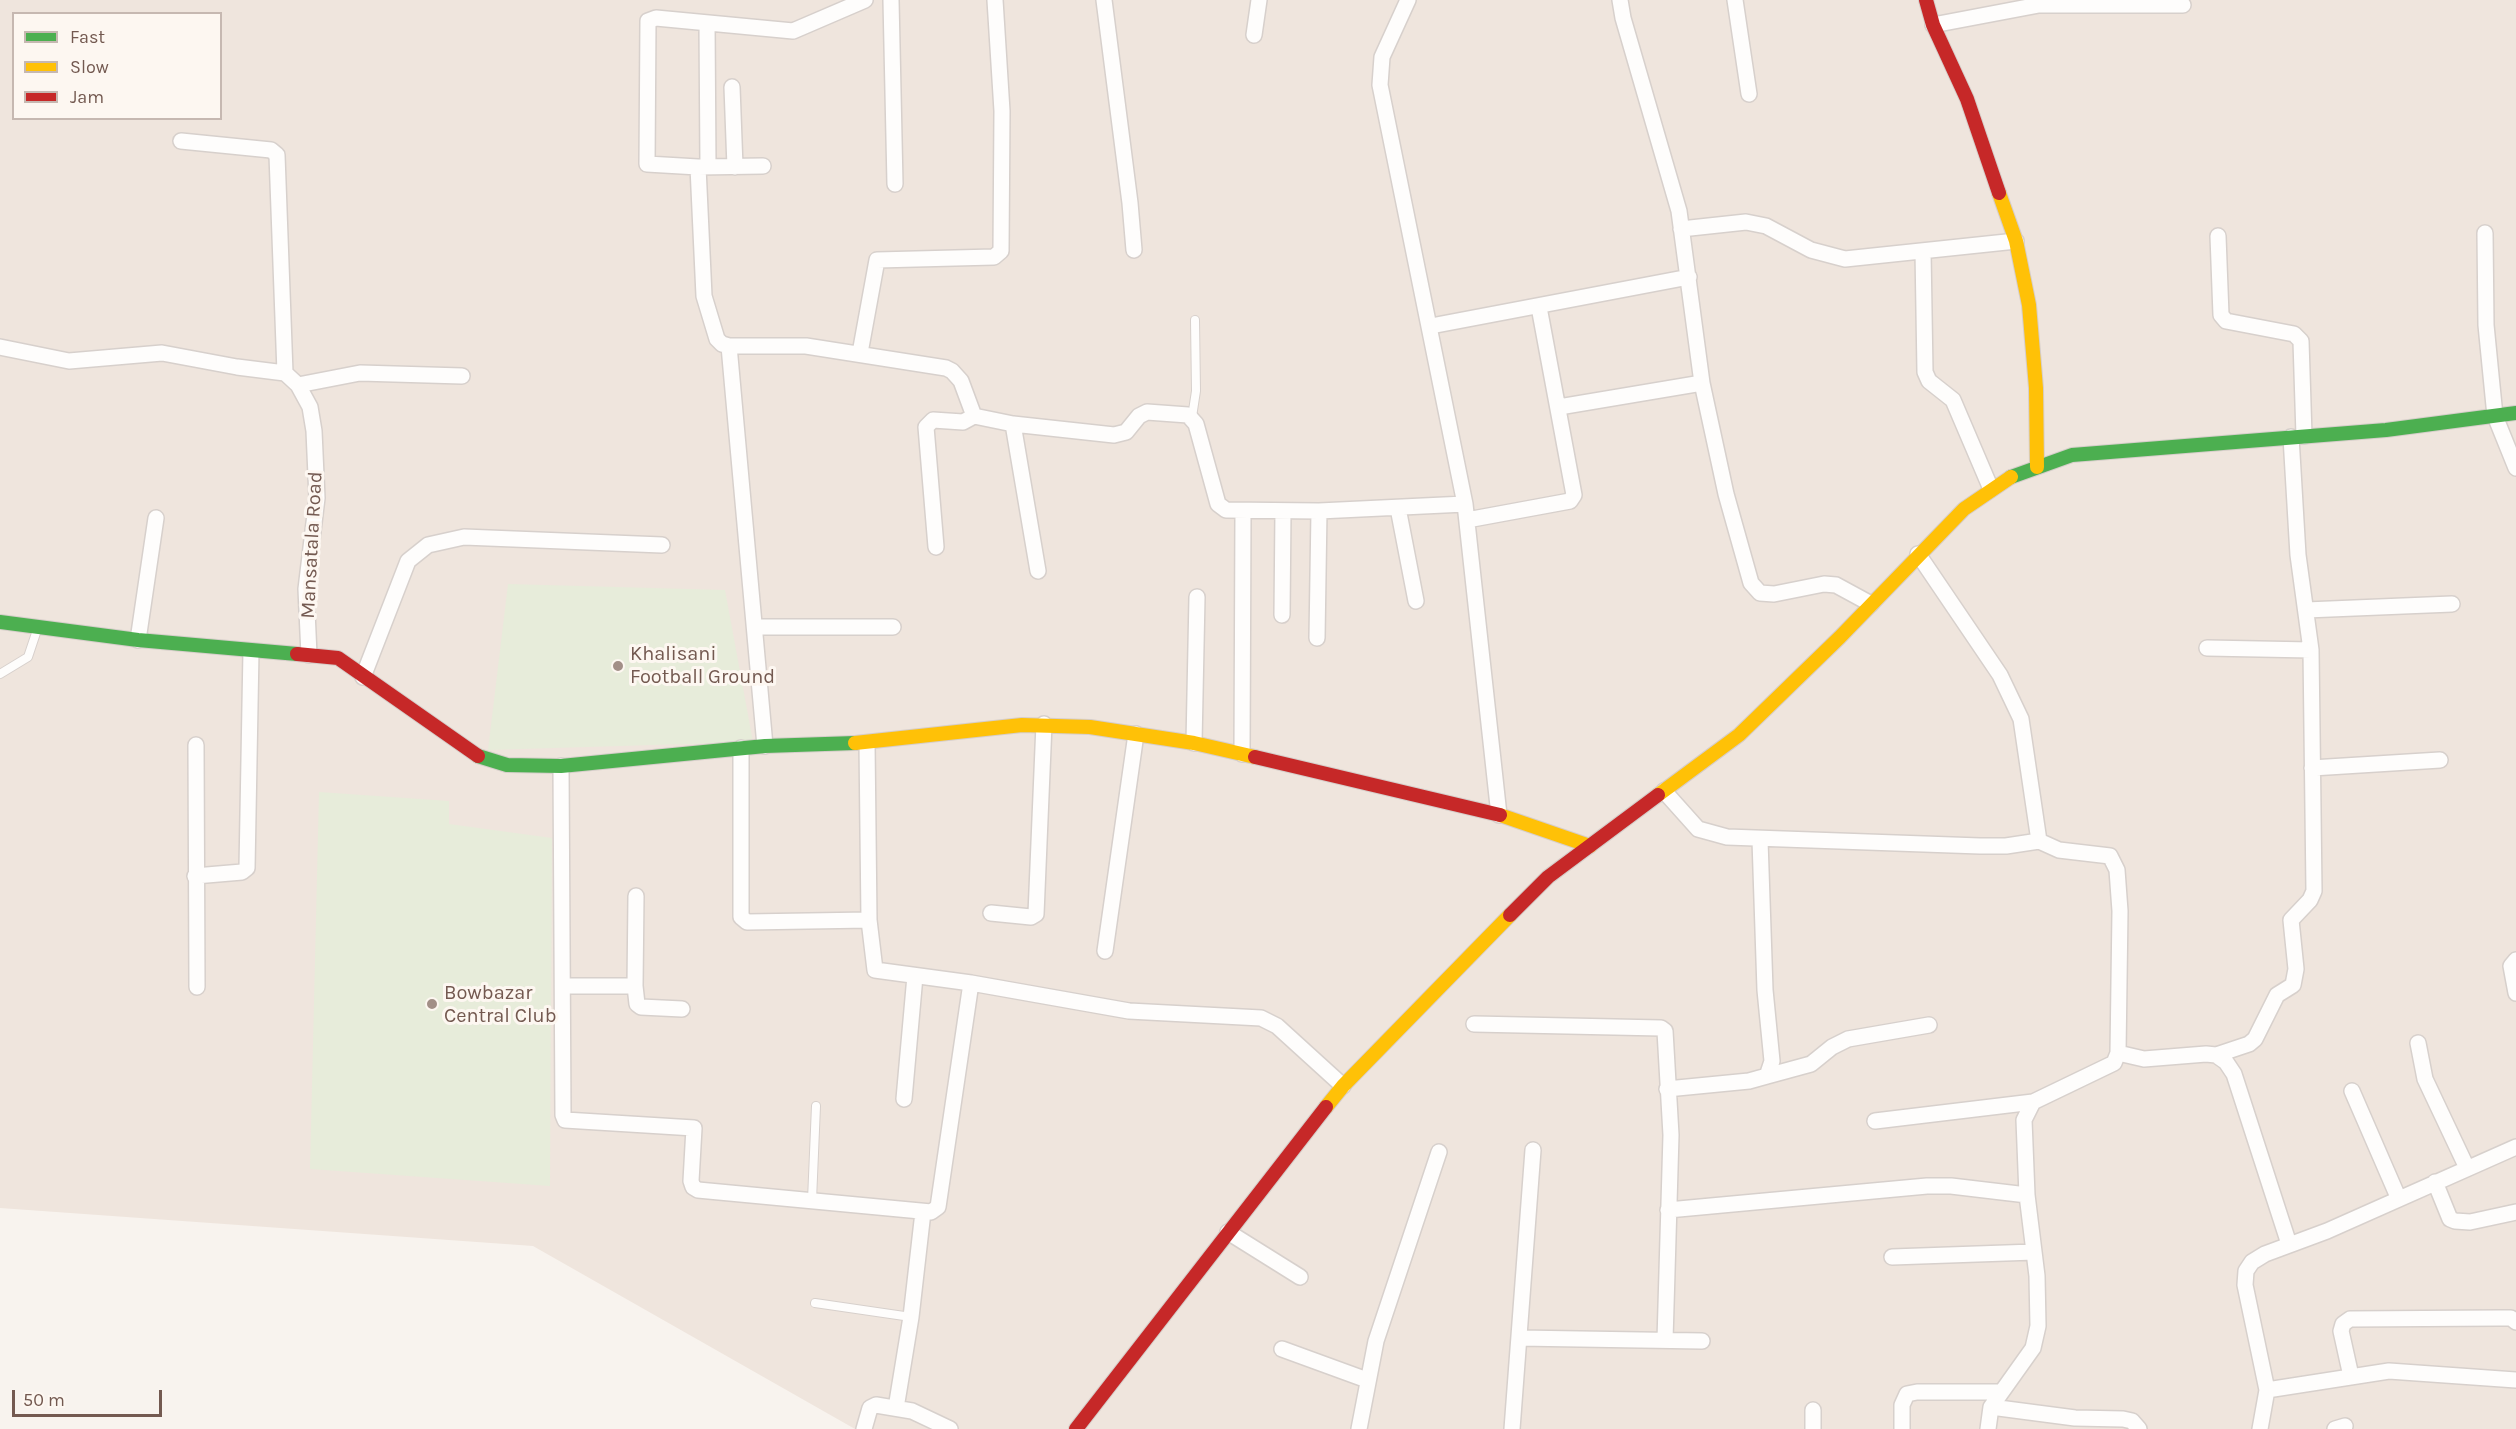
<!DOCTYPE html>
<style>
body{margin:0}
#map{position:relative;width:2516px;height:1429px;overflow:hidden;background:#f8f3ee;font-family:Karla,sans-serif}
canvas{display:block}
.legend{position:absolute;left:12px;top:12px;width:210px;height:108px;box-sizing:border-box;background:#fdf7f1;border:2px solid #c6b8b1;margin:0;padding:8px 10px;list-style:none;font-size:18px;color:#735950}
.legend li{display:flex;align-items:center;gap:12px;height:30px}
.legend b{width:30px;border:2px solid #c6b8b1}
.scale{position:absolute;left:12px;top:1390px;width:150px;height:27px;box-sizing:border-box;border:3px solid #735950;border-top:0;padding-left:8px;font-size:18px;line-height:21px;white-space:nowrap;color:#735950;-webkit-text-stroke:4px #fdf7f1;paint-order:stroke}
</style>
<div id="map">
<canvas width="2516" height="1429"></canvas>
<ul class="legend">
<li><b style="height:8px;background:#4caf50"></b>Fast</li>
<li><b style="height:8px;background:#ffc107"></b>Slow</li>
<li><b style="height:8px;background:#c62828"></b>Jam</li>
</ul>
<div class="scale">50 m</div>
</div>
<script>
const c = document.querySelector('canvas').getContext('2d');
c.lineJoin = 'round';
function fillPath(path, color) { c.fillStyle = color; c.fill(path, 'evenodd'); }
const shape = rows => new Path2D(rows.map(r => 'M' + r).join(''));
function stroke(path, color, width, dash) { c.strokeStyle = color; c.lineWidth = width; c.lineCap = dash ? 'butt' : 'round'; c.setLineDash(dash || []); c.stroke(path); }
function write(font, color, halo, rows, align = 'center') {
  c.font = font + ' Karla,sans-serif'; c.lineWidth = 6; c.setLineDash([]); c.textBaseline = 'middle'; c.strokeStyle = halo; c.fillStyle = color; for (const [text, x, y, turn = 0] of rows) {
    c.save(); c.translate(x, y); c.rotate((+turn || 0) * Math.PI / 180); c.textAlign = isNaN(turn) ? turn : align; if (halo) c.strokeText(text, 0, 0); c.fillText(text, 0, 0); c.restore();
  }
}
const residential = shape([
 [0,0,2516,0,2516,1429,855,1429,533,1246,0,1208],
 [14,14,220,14,220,118,14,118]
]);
const green = shape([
 [508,584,725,590,753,742,488,750],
 [319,792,449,801,449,824,552,838,550,1186,310,1169]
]);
const lane = shape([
 [1192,417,1196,391,1195,320],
 [0,674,28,657,37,630],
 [812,1200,816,1106],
 [815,1303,911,1317]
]);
const street = shape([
 [891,0,895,184],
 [1104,0,1130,203,1134,250],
 [1408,0,1382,57,1380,85,1465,504,1499,815],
 [1620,0,1623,18,1679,211,1702,383,1726,494,1751,583,1760,593,1774,594,1824,584,1836,585,1871,604],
 [1735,0,1749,94],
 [707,23,708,167],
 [1933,25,2039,5,2183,5],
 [1254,35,1259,0],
 [732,87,735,167],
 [181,141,271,150,277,155,285,373],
 [763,166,698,167,647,164,648,21,656,18,793,31,865,0],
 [698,167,704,296,717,339,722,344,729,346,806,346,946,368,952,371,961,381,974,416,1013,424,1114,435,1126,432,1139,416,1147,412,1188,415,1196,424,1218,504,1226,510,1319,511,1465,504],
 [1681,229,1746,222,1766,226,1811,250,1845,259,2016,241],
 [2485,233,2486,325,2495,416,2516,468],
 [2218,236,2221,315,2226,321,2294,334,2301,341,2304,436],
 [1923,251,1925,372,1929,381,1953,400,1991,489],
 [1431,326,1689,277],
 [729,346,765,746],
 [0,347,69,361,162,353,237,367,285,373,298,385,310,407,314,431,317,498,306,589,309,655],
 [860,353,877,260,994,257,1001,251,1002,111,995,0],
 [298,385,360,373,462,376],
 [1559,407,1702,383],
 [1013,424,1038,571],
 [1398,508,1416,601],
 [1467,520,1570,501,1574,495,1539,307],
 [936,547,926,427,933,420,963,422,974,416],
 [1918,554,2000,675,2021,719,2039,841,2059,850,2110,856,2117,870,2120,911,2118,1053,2114,1063,2033,1102,2024,1120,2027,1195,2037,1276,2038,1326,2033,1348,1991,1407,1988,1429],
 [2306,610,2452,604],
 [1282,615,1283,511],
 [756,627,893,627],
 [1317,638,1319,511],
 [138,640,156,518],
 [2207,648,2311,650],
 [363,677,408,561,428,545,464,537,662,545],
 [867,743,869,920,875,970,971,983,1129,1011,1261,1018,1277,1026,1343,1086],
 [1194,743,1197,597],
 [196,745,197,987],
 [741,748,741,917,747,922,869,920],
 [1242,754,1243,511],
 [561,766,563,1115,565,1120,694,1128,691,1181,693,1187,698,1190,931,1212,938,1207,971,983],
 [2312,768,2440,760],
 [1664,791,1698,829,1727,837,1980,846,2006,846,2039,841],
 [195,876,242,872,247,868,251,651],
 [636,896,635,986,637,1004,641,1007,682,1009],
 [991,913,1031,917,1036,914,1044,724],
 [1105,951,1136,734],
 [2516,960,2511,966,2516,993],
 [563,986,635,986],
 [1474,1024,1661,1028,1665,1031,1671,1135,1665,1340],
 [2418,1043,2425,1079,2467,1168],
 [2118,1053,2144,1059,2206,1054,2216,1055,2226,1062,2234,1074,2289,1244],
 [2216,1055,2249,1044,2255,1039,2277,995,2293,985,2296,969,2291,920,2310,900,2314,891,2311,650,2298,555,2291,437],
 [1767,1076,1811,1064,1832,1047,1848,1039,1929,1025],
 [1667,1089,1749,1081,1767,1076,1772,1061,1765,990,1760,840],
 [2352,1091,2398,1197],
 [904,1099,915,976],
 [1875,1121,2033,1102],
 [2435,1182,2450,1219,2455,1221,2470,1222,2516,1212],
 [1668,1210,1927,1186,1951,1186,2027,1195],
 [1228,1232,1300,1277],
 [1892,1257,2034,1252],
 [1519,1338,1702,1341],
 [1282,1349,1367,1380],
 [2351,1376,2341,1331,2343,1324,2350,1319,2499,1318,2511,1318,2516,1322],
 [2267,1390,2389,1371,2516,1380],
 [1991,1407,2075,1418,2123,1419,2132,1421,2139,1429],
 [896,1408,911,1317,923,1212],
 [864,1429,870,1408,876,1405,912,1411,950,1429],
 [1359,1429,1376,1341,1439,1152],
 [1512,1429,1533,1150],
 [1813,1429,1813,1410],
 [1902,1429,1902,1405,1907,1394,1917,1392,2001,1392],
 [2260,1429,2267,1390,2245,1285,2246,1271,2252,1262,2265,1254,2327,1231,2516,1147],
 [2335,1429,2345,1426]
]);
const fast = shape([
 [2011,477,2072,455,2386,430,2516,413],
 [0,622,138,640,297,654],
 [478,756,507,765,561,766,765,746,855,743]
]);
const slow = shape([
 [1999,193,2016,241,2029,305,2036,388,2037,467],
 [855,743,1022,725,1090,727,1194,743,1255,757],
 [1658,795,1739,735,1840,637,1964,509,2011,477],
 [1500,815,1590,846],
 [1326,1107,1343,1086,1510,915]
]);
const jam = shape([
 [1926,0,1933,25,1967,99,1999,193],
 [297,654,338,658,478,756],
 [1255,757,1500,815],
 [1510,915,1548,877,1658,795],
 [1076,1429,1326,1107]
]);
const markers = [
 [618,666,6,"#a28f87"],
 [432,1004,6,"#a28f87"]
];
const streetNames = [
 ["Mansatala Road",312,545,-87]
];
const poiNames = [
 ["Khalisani",630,654],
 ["Football Ground",630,677],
 ["Bowbazar",444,993],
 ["Central Club",444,1016]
];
fillPath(residential, '#efe5dd');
fillPath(green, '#e7ecda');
stroke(lane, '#d7d0cc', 10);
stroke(street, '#d7d0cc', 18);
stroke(fast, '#d6ceca', 16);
stroke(slow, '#d6ceca', 16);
stroke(jam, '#d6ceca', 16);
stroke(lane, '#fefdfc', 8);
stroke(street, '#fefdfc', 15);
stroke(fast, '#4caf50', 14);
stroke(slow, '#ffc107', 14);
stroke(jam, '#c62828', 14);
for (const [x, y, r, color] of markers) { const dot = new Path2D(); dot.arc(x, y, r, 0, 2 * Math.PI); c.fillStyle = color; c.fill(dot); stroke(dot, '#fdf7f1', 2); }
write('20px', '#735950', '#fdf7f1', streetNames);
write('20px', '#735950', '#fdf7f1', poiNames, 'left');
</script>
